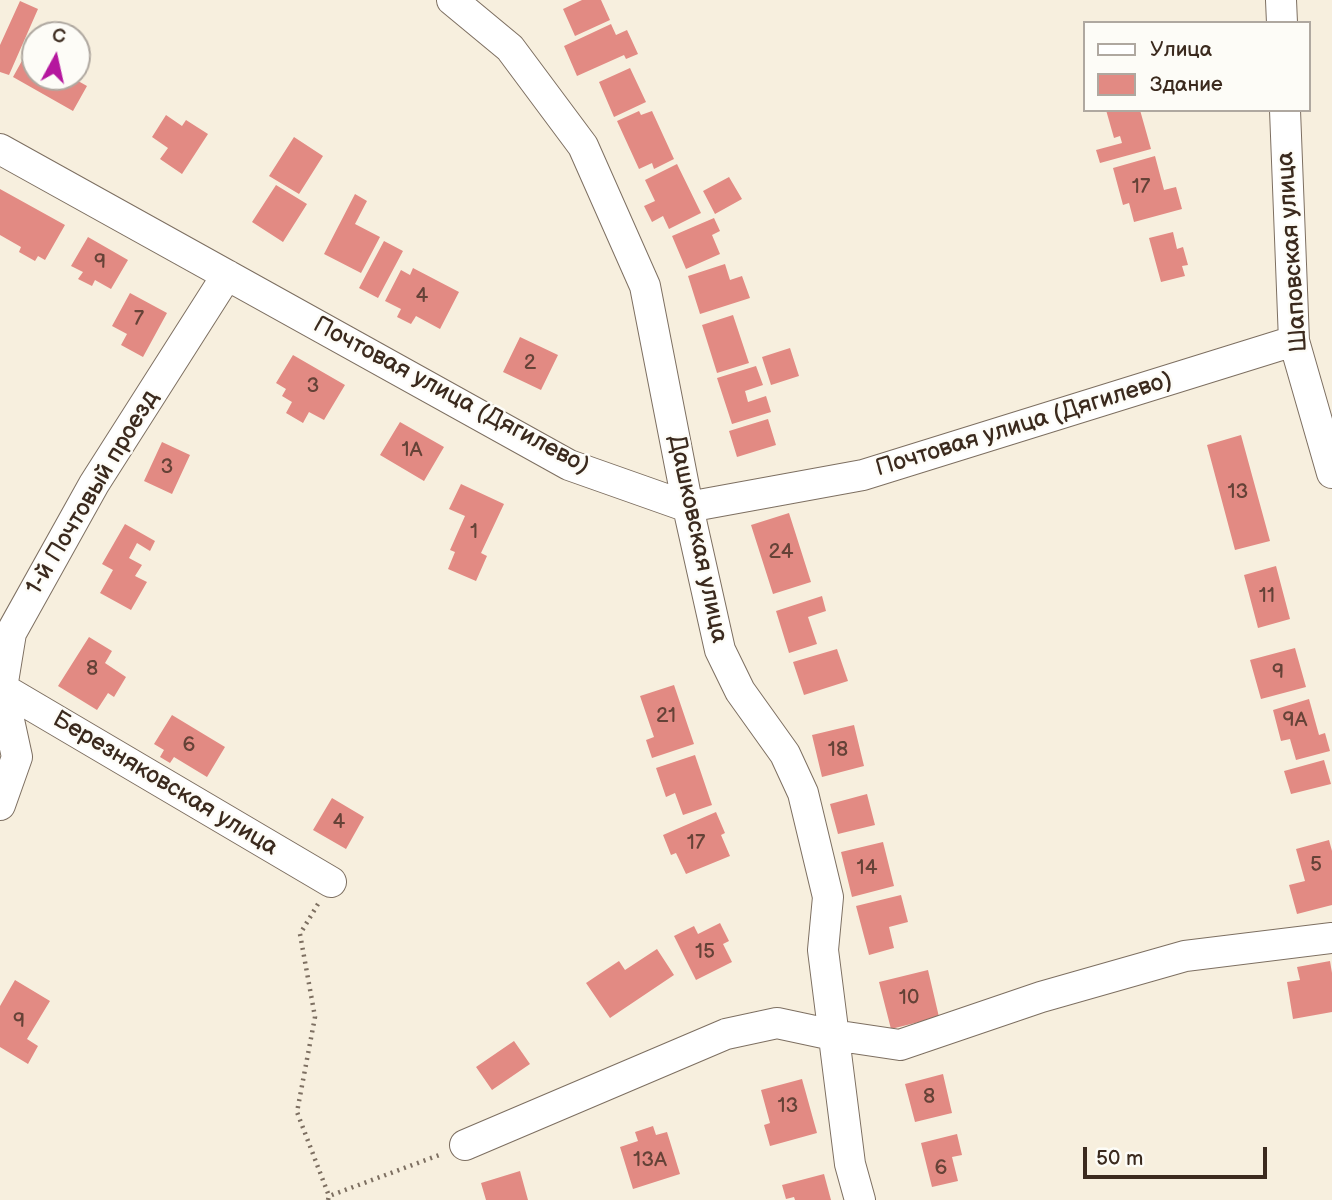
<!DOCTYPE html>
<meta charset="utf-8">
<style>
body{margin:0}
#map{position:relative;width:1332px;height:1200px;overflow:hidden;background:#f7efde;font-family:"Balsamiq Sans",sans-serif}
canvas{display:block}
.legend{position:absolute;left:1083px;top:21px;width:228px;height:91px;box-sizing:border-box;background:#fdfcf7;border:2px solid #afa8a0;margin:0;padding:9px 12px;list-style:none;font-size:21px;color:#3b2a1e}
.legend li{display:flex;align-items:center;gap:14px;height:35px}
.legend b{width:35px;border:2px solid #afa8a0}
.north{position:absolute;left:21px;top:21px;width:70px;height:70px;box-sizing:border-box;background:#fdfcf7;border:2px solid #afa8a0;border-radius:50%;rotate:8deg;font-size:19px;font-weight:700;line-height:28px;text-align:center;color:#3b2a1e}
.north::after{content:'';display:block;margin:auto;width:24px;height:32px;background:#b5179e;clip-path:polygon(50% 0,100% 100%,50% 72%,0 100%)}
.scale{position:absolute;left:1083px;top:1147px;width:184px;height:32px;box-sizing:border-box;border:4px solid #3b2a1e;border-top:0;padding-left:9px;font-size:21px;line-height:24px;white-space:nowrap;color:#3b2a1e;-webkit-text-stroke:5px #fdfcf7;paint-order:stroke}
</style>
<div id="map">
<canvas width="1332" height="1200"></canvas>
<ul class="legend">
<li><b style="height:9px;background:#fff"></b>Улица</li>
<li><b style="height:19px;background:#e28a83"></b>Здание</li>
</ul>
<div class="north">С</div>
<div class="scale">50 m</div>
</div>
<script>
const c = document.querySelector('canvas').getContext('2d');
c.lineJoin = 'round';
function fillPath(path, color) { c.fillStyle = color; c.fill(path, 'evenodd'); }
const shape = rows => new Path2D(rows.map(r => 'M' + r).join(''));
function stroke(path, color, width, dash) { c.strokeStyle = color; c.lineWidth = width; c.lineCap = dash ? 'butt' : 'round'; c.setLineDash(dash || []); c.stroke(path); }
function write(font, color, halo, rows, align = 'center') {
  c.font = font + ' "Balsamiq Sans",sans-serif'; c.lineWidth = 5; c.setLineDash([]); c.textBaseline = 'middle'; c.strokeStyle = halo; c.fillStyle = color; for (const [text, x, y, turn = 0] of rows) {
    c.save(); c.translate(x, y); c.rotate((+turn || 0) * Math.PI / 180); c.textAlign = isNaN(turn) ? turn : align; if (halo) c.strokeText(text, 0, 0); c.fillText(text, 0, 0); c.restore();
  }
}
const building = shape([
 [582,0,601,0,610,20,575,36,563,9],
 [20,1,38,9,9,75,0,72,0,45],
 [611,24,616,35,627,30,638,54,626,59,624,55,577,76,564,46],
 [29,48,35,51,35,77,71,77,87,86,73,111,13,77],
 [630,68,646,102,614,117,599,82],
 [1106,110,1140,110,1151,149,1100,163,1096,150,1122,143,1120,136,1114,138],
 [639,111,641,115,652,111,674,159,654,169,652,163,639,169,617,121],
 [166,115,182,126,186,120,208,134,182,174,160,159,168,148,152,137],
 [294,137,323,156,299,194,269,176],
 [1155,156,1164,190,1176,187,1182,209,1134,222,1129,203,1123,205,1113,168],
 [677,164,701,213,669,229,663,216,652,222,644,206,655,201,645,180],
 [729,177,742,199,715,214,703,191],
 [276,185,307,204,283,242,252,222],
 [0,189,65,225,45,260,38,256,35,261,19,252,21,247,0,235],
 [355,194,367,201,355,224,380,237,361,273,324,254],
 [714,218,720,231,712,235,720,254,686,269,672,236],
 [1173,232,1177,249,1183,247,1188,265,1182,266,1185,276,1161,282,1149,238],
 [88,237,128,260,111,289,95,280,92,286,78,279,83,272,71,266],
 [384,241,403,251,378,298,359,288],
 [725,264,730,280,742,276,750,298,700,314,688,276],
 [413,268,459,292,440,329,416,316,411,324,397,317,401,309,385,301,401,270,410,275],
 [130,293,167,313,143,357,121,345,127,334,112,326],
 [733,315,749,363,717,373,702,325],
 [520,337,558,355,541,390,503,372],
 [790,348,799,376,771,385,762,357],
 [293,355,345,385,324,420,309,412,303,423,286,413,292,402,282,396,286,389,276,383],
 [756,366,763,385,745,391,748,402,766,396,771,412,732,424,717,378],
 [768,419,776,445,737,457,729,431],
 [400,422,444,447,424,481,380,455],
 [1241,435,1270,541,1235,550,1207,445],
 [162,442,190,455,172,494,144,481],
 [461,484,504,504,481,553,487,556,476,581,448,569,455,552,450,550,465,516,449,509],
 [789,513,811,582,773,594,751,525],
 [125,524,155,541,150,551,137,543,129,558,142,565,135,576,147,582,131,610,100,593,113,570,102,564],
 [1276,566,1290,619,1258,628,1244,575],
 [822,596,826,611,808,617,817,644,789,653,776,611],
 [89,637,112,651,105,663,126,677,114,697,108,693,97,710,58,686],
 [1295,648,1306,687,1261,699,1250,660],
 [837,649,848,681,804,695,793,662],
 [674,685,694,744,652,758,646,740,654,737,640,696],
 [1309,699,1319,735,1325,733,1330,751,1296,760,1290,739,1281,741,1273,710],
 [172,715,225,747,207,777,174,757,170,763,160,757,164,750,154,744],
 [854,725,864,766,822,777,812,735],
 [695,755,712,805,683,815,675,793,666,797,656,768],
 [1324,760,1331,784,1291,794,1284,771],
 [867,794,875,825,838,834,830,804],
 [332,798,364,817,346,849,313,830],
 [716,812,725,833,721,835,730,856,686,874,676,853,671,855,663,835],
 [1329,840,1332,851,1332,905,1297,914,1289,885,1305,881,1296,849],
 [883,842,894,886,852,897,841,852],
 [901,895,908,922,889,927,894,948,869,955,856,906],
 [720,923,729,941,723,944,732,962,696,980,674,936,694,926,698,934],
 [657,949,674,975,610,1018,586,983,619,961,625,970],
 [1330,961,1332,973,1332,1012,1293,1019,1287,982,1300,980,1297,967],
 [928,970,939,1017,891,1029,879,982],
 [15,980,50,1001,27,1039,38,1046,28,1064,0,1047,0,1006],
 [514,1041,530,1064,492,1090,476,1067],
 [943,1074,952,1113,915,1122,905,1084],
 [802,1079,817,1133,770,1146,764,1125,770,1123,761,1090],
 [653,1126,656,1135,667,1132,680,1174,633,1189,620,1147,638,1141,635,1132],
 [957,1134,962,1155,952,1157,958,1181,932,1187,921,1143],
 [520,1171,528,1200,486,1200,481,1183],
 [824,1174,831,1200,795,1200,794,1197,786,1199,782,1185]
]);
const path = shape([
 [318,904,300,934,315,1017,297,1112,329,1196],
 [328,1200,329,1196,442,1154]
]);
const minor = shape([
 [452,0,510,48,583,146,645,286,688,507,720,650,740,691,785,754,803,793,828,897,823,950,850,1164,860,1200],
 [1281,0,1282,23],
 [1285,110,1294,341,1332,473],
 [0,149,569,465,688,507,863,475,1294,341],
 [0,687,331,882],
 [0,805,17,757,2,688,11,633,94,484,227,275],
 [465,1145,726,1034,777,1023,833,1035,900,1045,1041,997,1185,956,1332,938]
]);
const numberNames = [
 ["17",1141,188],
 ["9",100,263],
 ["4",422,297],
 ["7",139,320],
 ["2",530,364],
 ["3",313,387],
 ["1А",412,451],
 ["3",167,468],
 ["13",1238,493],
 ["1",474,533],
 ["24",781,553],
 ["11",1267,597],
 ["8",92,670],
 ["9",1278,673],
 ["21",666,717],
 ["9А",1295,721],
 ["6",189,746],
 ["18",838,751],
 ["4",339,823],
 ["17",696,844],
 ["5",1316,866],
 ["14",867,869],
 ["15",705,953],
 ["10",909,999],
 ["9",19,1022],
 ["8",929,1098],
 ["13",788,1107],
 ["13А",650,1161],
 ["6",941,1169]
];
const streetNames = [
 ["Шаповская улица",1293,252,-94],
 ["Почтовая улица (Дягилево)",451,396,28],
 ["Почтовая улица (Дягилево)",1024,425,-17],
 ["1-й Почтовый проезд",93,493,-59],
 ["Дашковская улица",697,539,78],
 ["Березняковская улица",165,784,31]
];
fillPath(building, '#e28a83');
stroke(minor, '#7d6f61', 32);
stroke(path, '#7d6f61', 4.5, [2, 5]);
stroke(minor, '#fff', 30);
write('21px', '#654237', null, numberNames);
write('24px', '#3b2a1e', '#fdfcf7', streetNames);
</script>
